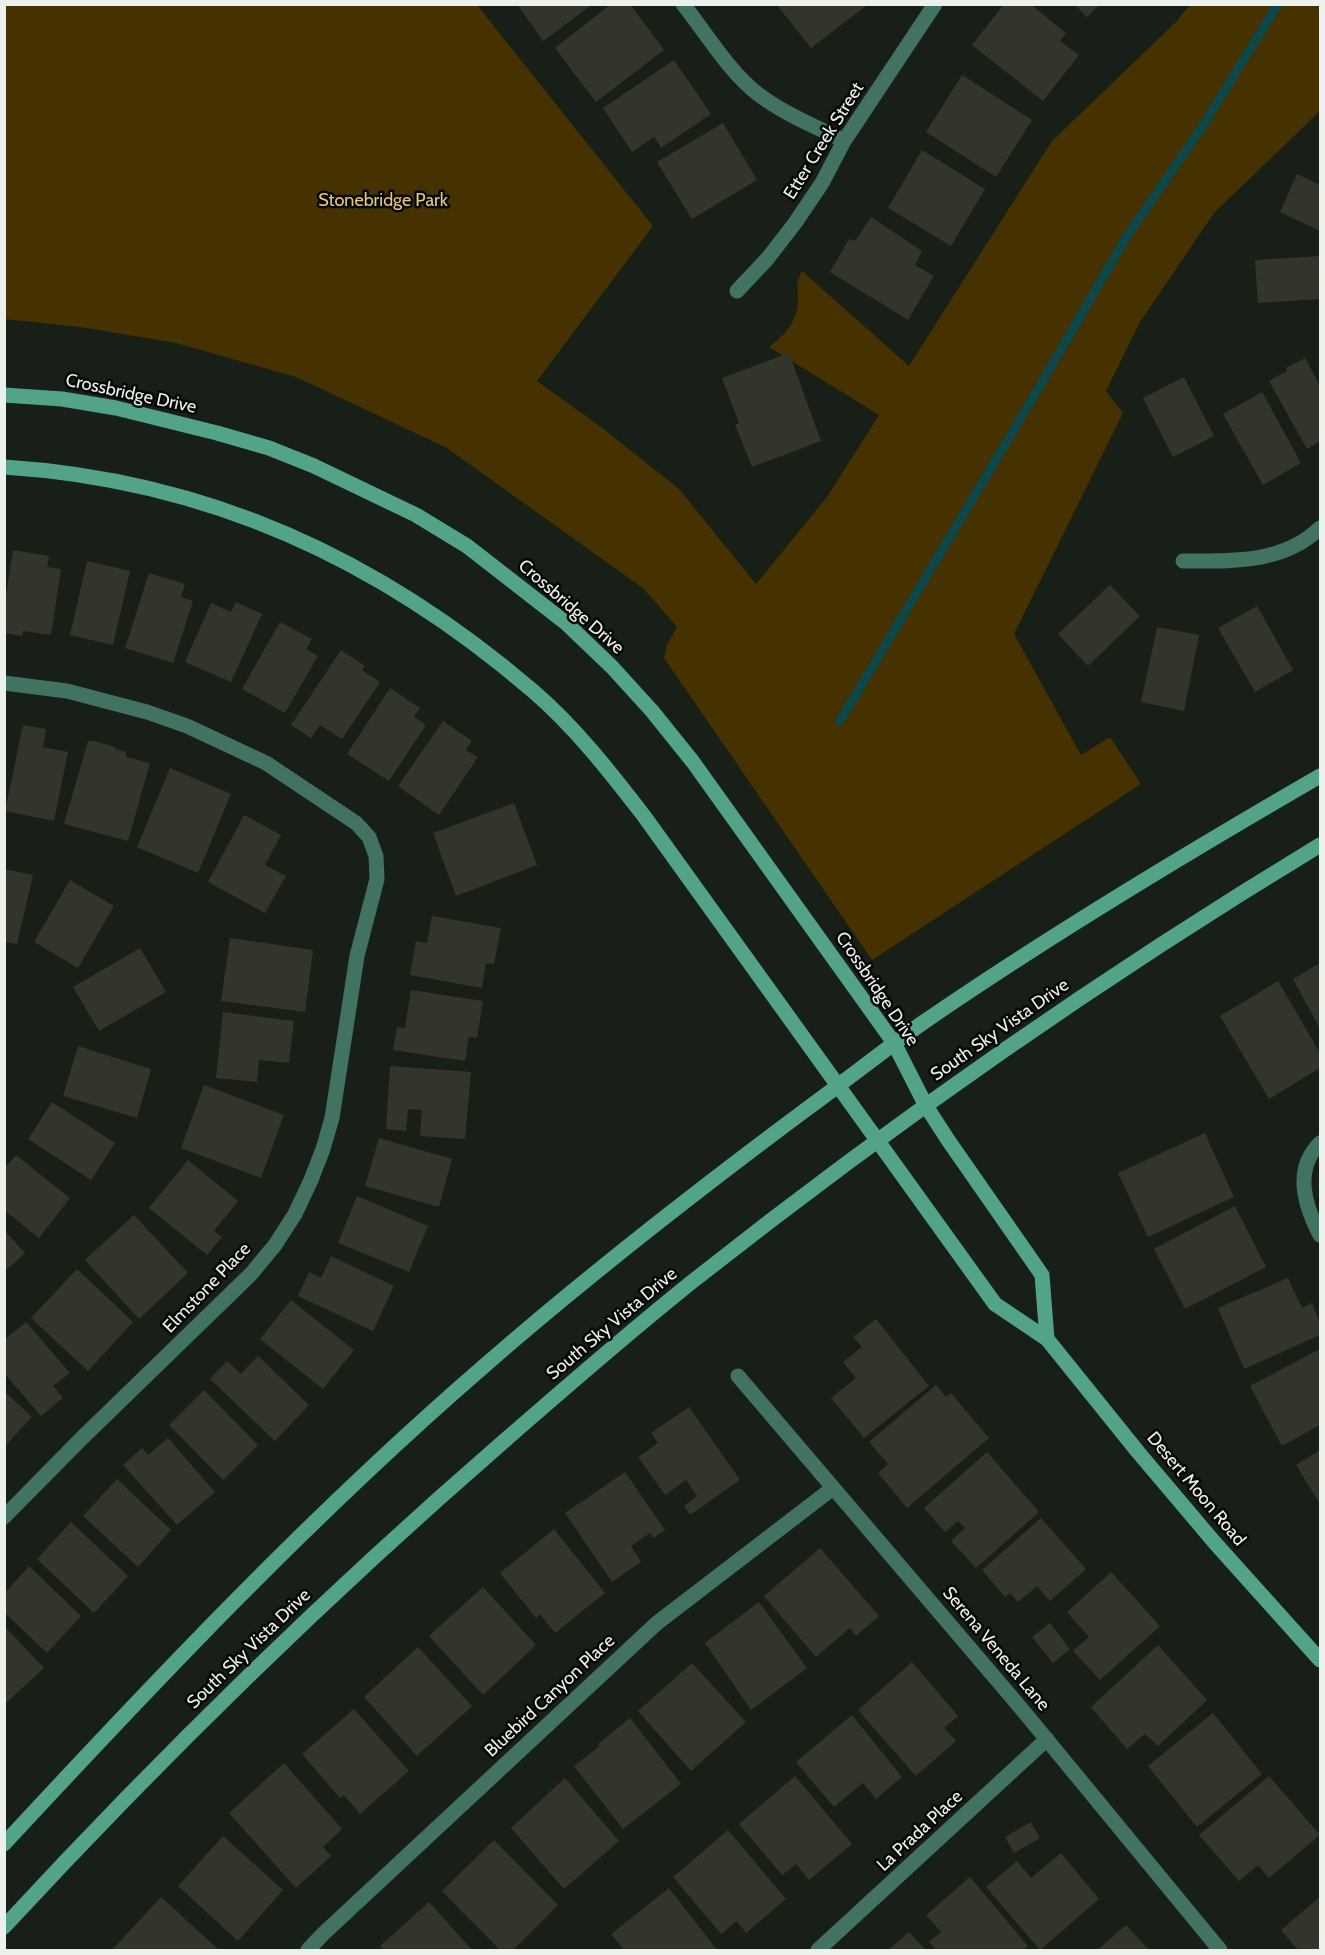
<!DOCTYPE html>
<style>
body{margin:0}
#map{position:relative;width:1325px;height:1955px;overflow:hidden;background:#181f17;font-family:Cabin,sans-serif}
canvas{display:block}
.frame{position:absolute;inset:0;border:6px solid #ecf1eb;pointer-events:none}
</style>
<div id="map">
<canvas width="1325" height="1955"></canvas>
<div class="frame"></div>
</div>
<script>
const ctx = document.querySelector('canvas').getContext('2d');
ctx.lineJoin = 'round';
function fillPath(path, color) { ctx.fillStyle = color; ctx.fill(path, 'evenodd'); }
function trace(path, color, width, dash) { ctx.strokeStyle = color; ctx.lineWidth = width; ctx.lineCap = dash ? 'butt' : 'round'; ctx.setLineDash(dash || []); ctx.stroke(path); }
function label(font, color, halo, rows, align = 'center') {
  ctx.font = font + ' Cabin,sans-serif'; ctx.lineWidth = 5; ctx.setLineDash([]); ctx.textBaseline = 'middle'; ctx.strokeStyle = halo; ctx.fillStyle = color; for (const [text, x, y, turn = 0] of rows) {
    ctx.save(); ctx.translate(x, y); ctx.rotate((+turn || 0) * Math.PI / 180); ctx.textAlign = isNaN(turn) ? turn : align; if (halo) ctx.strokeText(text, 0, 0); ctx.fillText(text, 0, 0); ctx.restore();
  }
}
const green = new Path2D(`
 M 5,5 L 477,5 L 653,226 L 537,381 L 601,427 L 679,489 L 756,584 L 827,497 L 879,415 L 769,347 C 786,335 798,320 798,299 C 798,283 795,286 802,271 L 909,366 L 1052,141 L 1176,22 L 1190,5 L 1320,5 L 1320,111 L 1214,213 L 1140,322 L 1106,391 L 1123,413 L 1014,634 L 1081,755 L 1110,737 L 1141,784 L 872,960 L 664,658 L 667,645 L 677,627 L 644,589 L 447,448 L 296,377 L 176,343 L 80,327 L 5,319 Z`);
const stream = new Path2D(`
 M 840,721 L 1031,401 L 1127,236 L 1202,127 L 1278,4`);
const building = new Path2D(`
 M 517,4 L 593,4 L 543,41 Z
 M 611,4 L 630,4 L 664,50 L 596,102 L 555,48 Z
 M 1004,4 L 1030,4 L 1066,33 L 1060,41 L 1079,55 L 1043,101 L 972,45 Z
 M 1074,4 L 1100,4 L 1087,17 Z
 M 777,5 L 867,5 L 811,48 Z
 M 674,60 L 711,114 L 661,148 L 654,137 L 632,152 L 603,108 Z
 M 962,75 L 1032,120 L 996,177 L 926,132 Z
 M 723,123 L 757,180 L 692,219 L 657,162 Z
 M 922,150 L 985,189 L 951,246 L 888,208 Z
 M 1297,174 L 1320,185 L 1320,231 L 1280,212 Z
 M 871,217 L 922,251 L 915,265 L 934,276 L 908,320 L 830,272 L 849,239 L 855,241 Z
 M 1320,256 L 1320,299 L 1258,303 L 1255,260 Z
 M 789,353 L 821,441 L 752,467 L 735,425 L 739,423 L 722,378 Z
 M 1305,358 L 1320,386 L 1320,441 L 1307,449 L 1269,381 L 1287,371 L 1286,368 Z
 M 1184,377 L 1214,436 L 1173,457 L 1143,398 Z
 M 1262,392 L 1301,463 L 1263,485 L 1223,414 Z
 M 13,550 L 49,556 L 47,567 L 61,569 L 51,635 L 23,631 L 22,636 L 4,633 L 4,608 Z
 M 87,561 L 130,571 L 113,645 L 70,635 Z
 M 149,573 L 185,584 L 181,597 L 193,601 L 173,663 L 125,648 Z
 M 1110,585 L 1140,616 L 1088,666 L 1058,634 Z
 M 236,602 L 262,614 L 231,682 L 185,662 L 211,603 L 231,612 Z
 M 1257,606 L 1293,670 L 1255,692 L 1218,628 Z
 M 280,622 L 312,639 L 306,649 L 318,656 L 285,713 L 242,689 Z
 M 1157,627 L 1199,635 L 1184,711 L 1141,702 Z
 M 341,650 L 365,666 L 362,670 L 380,682 L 342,739 L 320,725 L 311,738 L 291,725 Z
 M 390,688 L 420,708 L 414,717 L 426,725 L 389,781 L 347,754 Z
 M 443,721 L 472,741 L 466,750 L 478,757 L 439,815 L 398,786 Z
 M 23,725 L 46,729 L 43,747 L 68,752 L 54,821 L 5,811 Z
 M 88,741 L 94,741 L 115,747 L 116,749 L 126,752 L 126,757 L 150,763 L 128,841 L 64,824 Z
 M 170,768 L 231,794 L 198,873 L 137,847 Z
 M 514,803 L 537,865 L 456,896 L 433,833 Z
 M 244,815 L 281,835 L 265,865 L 286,876 L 265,913 L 208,882 Z
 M 4,869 L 33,875 L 17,944 L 4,942 Z
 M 70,880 L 114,906 L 78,968 L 34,942 Z
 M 432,916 L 501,928 L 494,964 L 486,963 L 482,988 L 410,975 L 416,941 L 427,943 Z
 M 230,938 L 313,950 L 305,1012 L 221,1001 Z
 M 140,948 L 166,992 L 99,1031 L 73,987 Z
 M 1320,963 L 1320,1029 L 1293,979 Z
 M 1278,981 L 1320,1053 L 1320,1068 L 1269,1099 L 1220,1016 Z
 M 411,990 L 483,1001 L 477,1038 L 469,1037 L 465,1061 L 393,1050 L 397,1027 L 405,1028 Z
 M 223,1012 L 294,1021 L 289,1063 L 259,1060 L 257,1082 L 216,1078 Z
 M 78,1046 L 151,1069 L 137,1118 L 63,1096 Z
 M 390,1066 L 471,1072 L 465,1139 L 420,1136 L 422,1110 L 408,1109 L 406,1131 L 386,1129 Z
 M 204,1085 L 284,1115 L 261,1178 L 181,1148 Z
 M 52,1102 L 115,1143 L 91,1180 L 28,1139 Z
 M 1205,1133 L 1234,1197 L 1148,1237 L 1118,1173 Z
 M 379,1138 L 452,1159 L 439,1207 L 365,1186 Z
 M 16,1155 L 70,1198 L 39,1238 L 4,1210 L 4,1169 Z
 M 188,1160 L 238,1201 L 214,1231 L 222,1237 L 207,1255 L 149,1208 Z
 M 357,1196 L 428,1226 L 409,1272 L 338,1243 Z
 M 1235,1206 L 1266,1267 L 1185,1309 L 1154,1249 Z
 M 134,1215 L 188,1273 L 139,1319 L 85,1260 Z
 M 4,1230 L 25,1253 L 4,1272 Z
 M 331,1256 L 394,1286 L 373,1331 L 298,1296 L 309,1272 L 321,1278 Z
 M 77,1269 L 133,1322 L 88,1371 L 31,1318 Z
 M 1288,1278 L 1302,1308 L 1312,1303 L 1320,1323 L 1320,1335 L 1244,1369 L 1218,1308 Z
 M 291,1300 L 354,1350 L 323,1389 L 260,1339 Z
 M 876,1319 L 929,1386 L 864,1438 L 831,1398 L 856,1378 L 843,1362 L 862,1347 L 853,1337 Z
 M 26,1322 L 70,1373 L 53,1386 L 63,1398 L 41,1416 L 4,1373 L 4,1340 Z
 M 1320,1349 L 1320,1425 L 1282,1446 L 1250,1386 Z
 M 258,1356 L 309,1405 L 275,1441 L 210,1379 L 227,1361 L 241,1374 Z
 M 936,1385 L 946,1397 L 951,1393 L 989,1438 L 907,1508 L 878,1473 L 888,1464 L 869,1442 Z
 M 204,1390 L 258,1445 L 223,1480 L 169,1425 Z
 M 4,1391 L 32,1417 L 4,1447 Z
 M 689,1407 L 740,1480 L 690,1515 L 684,1506 L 697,1496 L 686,1480 L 665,1495 L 638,1457 L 658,1443 L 651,1433 Z
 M 168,1438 L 215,1492 L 177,1525 L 123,1465 L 142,1448 L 148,1455 Z
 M 1320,1450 L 1320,1504 L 1296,1465 Z
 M 987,1452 L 1039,1512 L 976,1568 L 951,1541 L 965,1528 L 958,1521 L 945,1532 L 924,1508 Z
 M 625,1472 L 665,1530 L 653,1538 L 650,1533 L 631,1546 L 641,1562 L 612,1582 L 565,1513 Z
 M 117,1479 L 171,1530 L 138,1567 L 83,1516 Z
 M 1041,1518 L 1086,1569 L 1050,1601 L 1037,1586 L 1018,1602 L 1010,1593 L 1005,1597 L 982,1570 Z
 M 71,1522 L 128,1576 L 94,1613 L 37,1559 Z
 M 554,1529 L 605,1593 L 555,1633 L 540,1614 L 536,1618 L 500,1573 Z
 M 820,1548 L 879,1616 L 856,1636 L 850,1628 L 816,1657 L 764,1596 Z
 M 29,1566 L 81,1616 L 47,1653 L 5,1613 L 5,1593 Z
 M 1111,1572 L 1160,1626 L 1100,1680 L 1073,1651 L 1089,1637 L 1067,1612 Z
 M 483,1587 L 536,1645 L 483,1695 L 429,1636 Z
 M 759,1602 L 807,1668 L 751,1710 L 705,1643 Z
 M 1050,1623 L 1070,1649 L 1053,1663 L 1032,1637 Z
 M 4,1626 L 44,1668 L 6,1703 L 4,1701 Z
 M 1158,1645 L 1207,1700 L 1158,1746 L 1145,1734 L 1127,1749 L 1091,1707 Z
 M 418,1647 L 472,1706 L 417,1756 L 364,1697 Z
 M 912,1662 L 958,1716 L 944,1728 L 956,1741 L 916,1776 L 858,1710 Z
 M 692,1663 L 746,1722 L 691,1771 L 638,1711 Z
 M 354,1709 L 409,1771 L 360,1814 L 344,1795 L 340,1798 L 302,1754 Z
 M 1213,1713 L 1262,1774 L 1197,1827 L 1148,1766 Z
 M 852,1715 L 902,1777 L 876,1799 L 863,1783 L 834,1807 L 796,1762 Z
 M 630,1718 L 681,1784 L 623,1829 L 574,1766 L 600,1746 L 598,1744 Z
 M 284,1763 L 342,1829 L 323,1847 L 331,1856 L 296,1888 L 229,1813 Z
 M 795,1776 L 852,1844 L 809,1880 L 796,1864 L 782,1875 L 739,1824 Z
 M 1269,1776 L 1320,1835 L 1269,1878 L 1258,1865 L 1239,1881 L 1199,1835 Z
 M 565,1778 L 619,1841 L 564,1889 L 511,1828 Z
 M 1031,1822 L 1040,1838 L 1014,1853 L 1005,1837 Z
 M 728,1830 L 786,1899 L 746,1933 L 737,1921 L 721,1934 L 673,1877 Z
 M 223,1836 L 283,1890 L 238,1941 L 178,1886 Z
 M 494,1840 L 558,1905 L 513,1950 L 500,1950 L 442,1891 Z
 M 1061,1853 L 1099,1899 L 1040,1950 L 986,1887 L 1017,1861 L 1031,1878 Z
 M 970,1877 L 1028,1946 L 1023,1950 L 936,1950 L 929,1942 L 941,1932 L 926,1915 Z
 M 669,1888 L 717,1950 L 624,1950 L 611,1934 Z
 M 161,1897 L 219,1950 L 112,1950 Z
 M 1320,1897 L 1320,1950 L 1298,1950 L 1281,1930 Z
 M 429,1902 L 472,1950 L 384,1950 L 380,1946 Z
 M 1126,1925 L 1149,1950 L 1097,1950 Z
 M 909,1932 L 926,1950 L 888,1950 Z`);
const street = new Path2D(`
 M 683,4 C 706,33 729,72 758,94 C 784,114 815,126 844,141
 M 737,291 L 768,258 L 795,223 L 822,183 L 844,141 L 935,4
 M 1183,561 C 1231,561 1283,564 1320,528
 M 4,683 L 67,691 L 147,712 L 187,726 L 266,763 L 356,823 L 369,837 L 376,856 L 377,879 L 357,956 L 332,1118 L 323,1149 L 311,1180 L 295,1214 L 275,1245 L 251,1274 L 82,1438 L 4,1517
 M 1320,1143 C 1293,1170 1305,1206 1320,1235
 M 738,1376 L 1020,1707 L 1220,1950
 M 308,1950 L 323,1934 L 657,1623 L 833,1488
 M 818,1950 L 1047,1739`);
const secondary = new Path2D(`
 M 4,395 L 62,399 L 116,408 L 217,433 L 269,448 L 314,466 L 416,515 L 467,546 L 566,623 L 612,667 L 652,711 L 693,762 L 894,1043 L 926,1106 L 948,1140 L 1042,1275 L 1047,1339
 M 4,467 C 208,480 379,559 533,691 C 575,727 610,772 644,816 L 995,1304 L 1047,1339 L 1138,1452 L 1215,1543 L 1320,1660
 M 4,1844 C 157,1679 313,1514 483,1367 C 586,1277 694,1193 804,1111 C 843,1083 881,1052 921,1024 C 1050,935 1185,854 1320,776
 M 4,1927 C 162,1756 328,1594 503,1442 C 566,1387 628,1333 693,1281 C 893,1123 1102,977 1320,845`);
const streetNames = [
 ["Etter Creek Street",824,141,-58],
 ["Crossbridge Drive",131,394,12],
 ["Crossbridge Drive",571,607,41],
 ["Crossbridge Drive",877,989,56],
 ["South Sky Vista Drive",1000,1030,-35],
 ["Elmstone Place",207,1288,-46],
 ["South Sky Vista Drive",612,1324,-40],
 ["Desert Moon Road",1196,1489,50],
 ["South Sky Vista Drive",249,1649,-44],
 ["Serena Veneda Lane",996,1649,50],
 ["Bluebird Canyon Place",550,1696,-43],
 ["La Prada Place",920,1831,-43]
];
const parkNames = [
 ["Stonebridge Park",383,201]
];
fillPath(green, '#453200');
trace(stream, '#0d4749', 9);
fillPath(building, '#34352a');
trace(street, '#427262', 15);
trace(secondary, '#53a389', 15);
label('18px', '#ecf1eb', '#060805', streetNames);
label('18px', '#e8c77d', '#060805', parkNames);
</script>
